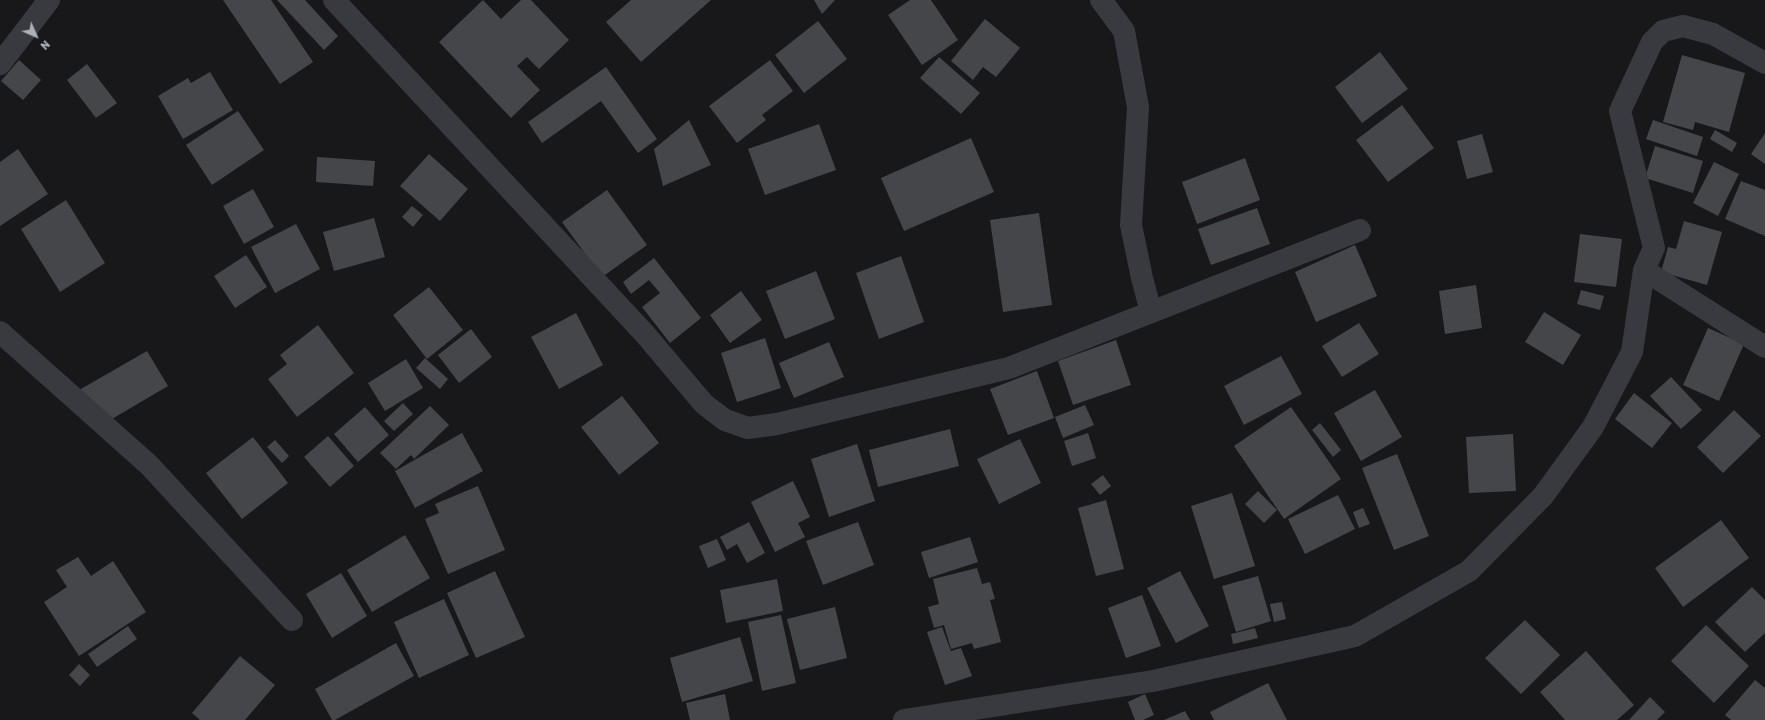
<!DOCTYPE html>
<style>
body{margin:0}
#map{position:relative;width:1765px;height:720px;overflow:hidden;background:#18181a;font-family:Rubik,sans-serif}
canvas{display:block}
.north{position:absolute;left:16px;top:16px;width:40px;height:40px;-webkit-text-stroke:3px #131315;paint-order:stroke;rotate:135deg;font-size:11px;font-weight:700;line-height:16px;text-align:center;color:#abb0b9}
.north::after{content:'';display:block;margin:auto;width:14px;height:18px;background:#abb0b9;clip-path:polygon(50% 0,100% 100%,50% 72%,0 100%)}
</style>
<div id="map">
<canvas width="1765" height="720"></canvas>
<div class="north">N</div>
</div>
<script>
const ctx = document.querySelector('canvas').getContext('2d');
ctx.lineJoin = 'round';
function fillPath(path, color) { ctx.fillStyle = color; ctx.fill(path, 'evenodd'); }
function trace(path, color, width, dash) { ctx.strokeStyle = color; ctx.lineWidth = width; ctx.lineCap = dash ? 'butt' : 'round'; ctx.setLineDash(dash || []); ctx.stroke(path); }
const building = new Path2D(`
 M 223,0 L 271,0 L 313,62 L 280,84 Z
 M 277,0 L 305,0 L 338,36 L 324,50 Z
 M 483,0 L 501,19 L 521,0 L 531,0 L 569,40 L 539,69 L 527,57 L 517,66 L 540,90 L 511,118 L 439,42 Z
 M 631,0 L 711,0 L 641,62 L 606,22 Z
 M 814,0 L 835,0 L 822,14 Z
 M 910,0 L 931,0 L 958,40 L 922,65 L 888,15 Z
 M 985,19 L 1020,48 L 996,77 L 983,67 L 973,80 L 951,61 Z
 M 818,21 L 847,59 L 804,93 L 775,55 Z
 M 1380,52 L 1408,89 L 1362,123 L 1335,87 Z
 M 1682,55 L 1745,73 L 1729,132 L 1695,122 L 1693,130 L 1663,122 Z
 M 939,57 L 980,93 L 961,114 L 920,78 Z
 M 19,60 L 41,80 L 23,100 L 1,81 Z
 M 770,60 L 793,91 L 762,115 L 766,120 L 737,143 L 709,106 Z
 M 87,64 L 117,103 L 96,118 L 67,80 Z
 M 606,67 L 657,139 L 638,153 L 601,101 L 542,143 L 528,122 Z
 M 210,72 L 233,110 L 183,139 L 158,96 L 188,78 L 191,83 Z
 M 1402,105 L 1434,148 L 1388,182 L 1356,140 Z
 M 238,111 L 264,150 L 212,185 L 186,145 Z
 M 689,120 L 711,165 L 663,186 L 654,149 Z
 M 1653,120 L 1703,137 L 1697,156 L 1646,139 Z
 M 819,124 L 836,170 L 765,195 L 748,149 Z
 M 1715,130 L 1737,143 L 1732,152 L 1710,139 Z
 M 1765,133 L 1765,164 L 1751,154 Z
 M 1482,134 L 1493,172 L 1467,179 L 1457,141 Z
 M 971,138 L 994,192 L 904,231 L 881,178 Z
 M 1655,146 L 1703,161 L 1693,193 L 1645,178 Z
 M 18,149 L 48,194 L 0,226 L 0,162 Z
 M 429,154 L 468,189 L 440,221 L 400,186 Z
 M 317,157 L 375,161 L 373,186 L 316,182 Z
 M 1245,158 L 1260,200 L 1197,224 L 1182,182 Z
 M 1714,162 L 1739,174 L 1718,216 L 1693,203 Z
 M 1741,181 L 1765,190 L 1765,236 L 1725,219 Z
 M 253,189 L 274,227 L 244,244 L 223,206 Z
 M 607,190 L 647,245 L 602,277 L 562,222 Z
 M 66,200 L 105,263 L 60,292 L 21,229 Z
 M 412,206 L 423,215 L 413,227 L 402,217 Z
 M 1257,208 L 1270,244 L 1211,265 L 1198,229 Z
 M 1039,213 L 1052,305 L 1003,312 L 990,220 Z
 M 374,218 L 385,257 L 334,271 L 323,232 Z
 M 1684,221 L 1722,232 L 1707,285 L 1661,272 L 1668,247 L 1676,249 Z
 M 296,224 L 320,269 L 275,293 L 251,247 Z
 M 1580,234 L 1622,239 L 1616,287 L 1574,282 Z
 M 1355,245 L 1377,296 L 1316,322 L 1295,272 Z
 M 246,255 L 267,287 L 235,308 L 214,276 Z
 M 901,256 L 924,322 L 879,339 L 856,273 Z
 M 654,258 L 701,318 L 670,343 L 642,307 L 660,293 L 649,280 L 631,294 L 623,282 Z
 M 816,271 L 835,319 L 785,339 L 766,291 Z
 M 1476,285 L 1482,328 L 1445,334 L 1439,291 Z
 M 429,287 L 463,330 L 427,359 L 393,315 Z
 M 1581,290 L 1604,296 L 1600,310 L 1577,304 Z
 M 741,291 L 762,320 L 730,343 L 710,315 Z
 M 1544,312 L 1581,335 L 1563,365 L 1525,342 Z
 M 576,313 L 603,365 L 559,389 L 531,337 Z
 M 1359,323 L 1379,354 L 1342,377 L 1322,346 Z
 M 318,325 L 354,373 L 297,417 L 268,379 L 287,364 L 280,355 Z
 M 1708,328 L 1744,344 L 1719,401 L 1683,385 Z
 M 471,329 L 492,357 L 459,383 L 438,355 Z
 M 765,338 L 781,388 L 737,402 L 721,353 Z
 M 1116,340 L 1131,385 L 1073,405 L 1058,361 Z
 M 829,342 L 844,377 L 794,398 L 779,363 Z
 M 147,351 L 168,386 L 95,429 L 74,393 Z
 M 1281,356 L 1302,394 L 1244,425 L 1224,386 Z
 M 425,358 L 448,379 L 440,389 L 416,368 Z
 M 406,359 L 423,388 L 385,411 L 368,383 Z
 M 1037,371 L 1054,418 L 1008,435 L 990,389 Z
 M 1671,377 L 1702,410 L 1681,429 L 1650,396 Z
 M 1375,390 L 1402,437 L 1361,461 L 1334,413 Z
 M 1634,393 L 1672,423 L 1652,448 L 1615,419 Z
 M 622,396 L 659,443 L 619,475 L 581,427 Z
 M 403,403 L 413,414 L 394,431 L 384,421 Z
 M 1085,405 L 1094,425 L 1063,438 L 1055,417 Z
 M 430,406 L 449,425 L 414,459 L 411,455 L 396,469 L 380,453 Z
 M 365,407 L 389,435 L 358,462 L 334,434 Z
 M 1291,407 L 1341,479 L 1284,519 L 1234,446 Z
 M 1734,410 L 1761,436 L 1723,473 L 1697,447 Z
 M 1320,423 L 1341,450 L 1333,457 L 1312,430 Z
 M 950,429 L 959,466 L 878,487 L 869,450 Z
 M 462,433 L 483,471 L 415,508 L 395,471 Z
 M 1088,433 L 1096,458 L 1072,466 L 1064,441 Z
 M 1513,434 L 1516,491 L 1469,493 L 1466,437 Z
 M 328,436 L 354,466 L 330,487 L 304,457 Z
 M 253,437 L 288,483 L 242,519 L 206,473 Z
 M 1020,439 L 1041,483 L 999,504 L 977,459 Z
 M 275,440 L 289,456 L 282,463 L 267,447 Z
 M 857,444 L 875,501 L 829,517 L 811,459 Z
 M 1397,454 L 1429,536 L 1394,550 L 1362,468 Z
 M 1103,475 L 1111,486 L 1100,495 L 1091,484 Z
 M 793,481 L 810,517 L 798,523 L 805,537 L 775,552 L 751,502 Z
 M 478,486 L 505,550 L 448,574 L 425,519 L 439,513 L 435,504 Z
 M 1258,491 L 1277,510 L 1264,523 L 1245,504 Z
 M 1232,493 L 1255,566 L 1214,579 L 1191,506 Z
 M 1338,495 L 1355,529 L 1305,554 L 1288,519 Z
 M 1106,500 L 1124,569 L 1096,576 L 1078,508 Z
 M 1363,508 L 1370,524 L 1359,528 L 1353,512 Z
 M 1721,520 L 1749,558 L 1683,607 L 1655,568 Z
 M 749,522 L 765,553 L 747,563 L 737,544 L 727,550 L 720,537 Z
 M 858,522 L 874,565 L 823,585 L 806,541 Z
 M 405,535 L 430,578 L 372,612 L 347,570 Z
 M 970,537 L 978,562 L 929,578 L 921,552 Z
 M 717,539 L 726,560 L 708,568 L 699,546 Z
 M 78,557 L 91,576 L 113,561 L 146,612 L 79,656 L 44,602 L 67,587 L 56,570 Z
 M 977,568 L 982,584 L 990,582 L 995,599 L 990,600 L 1001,642 L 974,649 L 972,643 L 951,649 L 944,625 L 934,628 L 928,607 L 939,604 L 933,579 Z
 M 495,571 L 525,637 L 476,658 L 447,593 Z
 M 1180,571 L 1209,626 L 1176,643 L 1147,588 Z
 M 341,573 L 367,616 L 332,638 L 306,594 Z
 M 1258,576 L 1271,621 L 1236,632 L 1222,586 Z
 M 777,579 L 783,611 L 726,623 L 720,590 Z
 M 1752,587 L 1765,600 L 1765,633 L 1745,652 L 1715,622 Z
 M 1142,595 L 1161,646 L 1126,658 L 1108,608 Z
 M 444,599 L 469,655 L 419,678 L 394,622 Z
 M 1282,602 L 1286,619 L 1274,622 L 1270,604 Z
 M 835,607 L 847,658 L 800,670 L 787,619 Z
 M 781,615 L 796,683 L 762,691 L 748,622 Z
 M 1525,620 L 1560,655 L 1521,694 L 1485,658 Z
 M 1706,625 L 1749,666 L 1714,703 L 1671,661 Z
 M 128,626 L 137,639 L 97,667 L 88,654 Z
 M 942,627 L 951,651 L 961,648 L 972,676 L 945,685 L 927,632 Z
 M 1255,628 L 1258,638 L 1233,644 L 1231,634 Z
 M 740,637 L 753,681 L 682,702 L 670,658 Z
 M 396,643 L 414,676 L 335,720 L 332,720 L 315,689 Z
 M 1586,651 L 1634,705 L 1617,720 L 1565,720 L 1540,692 Z
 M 240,656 L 275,685 L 245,720 L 200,720 L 192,713 Z
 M 79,664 L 90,675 L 80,686 L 69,675 Z
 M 1755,680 L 1765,688 L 1765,720 L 1731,720 L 1725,715 Z
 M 1268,683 L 1287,720 L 1214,720 L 1210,712 Z
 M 725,694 L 730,720 L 690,720 L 686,703 Z
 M 1145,694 L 1154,715 L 1143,720 L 1135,720 L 1128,702 Z
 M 1650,697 L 1665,712 L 1657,720 L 1629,720 Z
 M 1185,711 L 1190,720 L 1164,720 Z`);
const minor = new Path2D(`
 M 334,0 L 644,333 L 704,404 L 725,420 L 748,428 L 777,424 L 1009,368 L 1360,230
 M 1101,0 L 1124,31 L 1138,107 L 1131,225 L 1142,278 L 1151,312
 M 0,64 L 49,0
 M 1644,270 L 1765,347
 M 0,332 L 149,465 L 292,620
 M 904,720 L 1153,681 L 1355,636 L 1469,571 L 1543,496 L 1593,427 L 1632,352 L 1644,270 L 1654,248 L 1620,111 L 1652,42 L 1663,31 L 1683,26 L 1713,34 L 1765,63`);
fillPath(building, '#45464a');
trace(minor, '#393a3f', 22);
</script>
